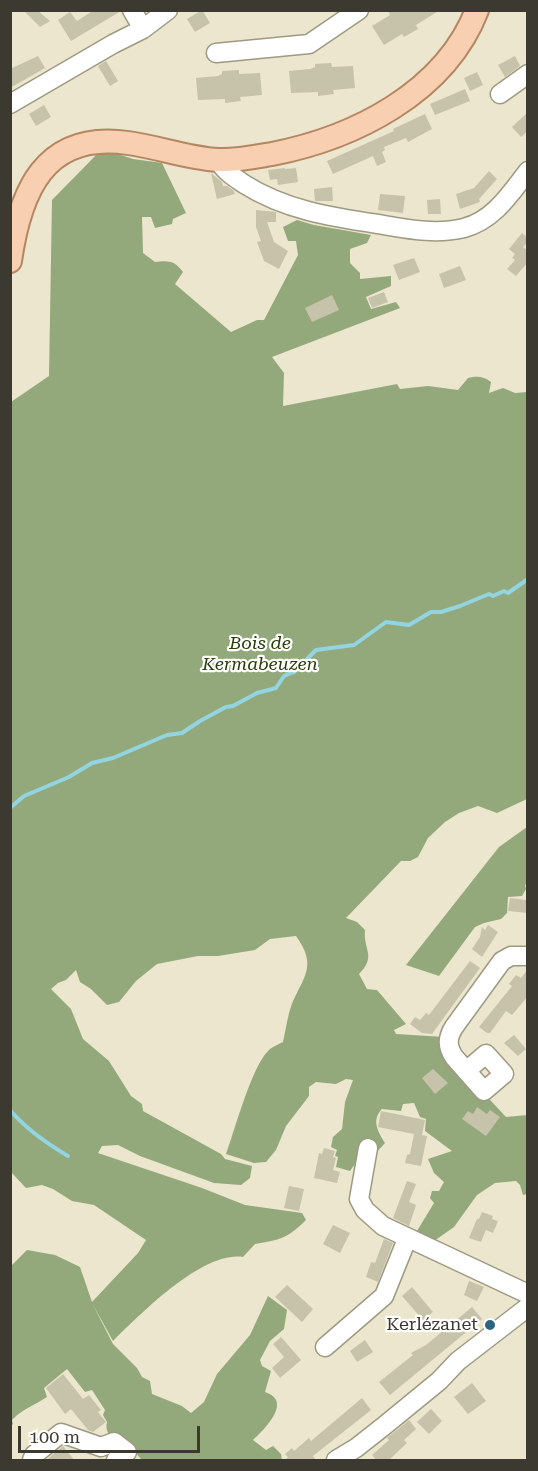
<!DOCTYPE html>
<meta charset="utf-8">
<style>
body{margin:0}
#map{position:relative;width:538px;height:1471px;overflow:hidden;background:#ebe6cd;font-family:"Roboto Serif",serif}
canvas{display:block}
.frame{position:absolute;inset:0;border:12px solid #3c3a30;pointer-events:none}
.scale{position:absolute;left:18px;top:1426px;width:182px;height:27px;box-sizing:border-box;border:3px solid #3c3a30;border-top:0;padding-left:8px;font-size:18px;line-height:21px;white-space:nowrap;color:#3c3a30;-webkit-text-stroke:4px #fff;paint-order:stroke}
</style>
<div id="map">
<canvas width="538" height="1471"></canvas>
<div class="frame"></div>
<div class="scale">100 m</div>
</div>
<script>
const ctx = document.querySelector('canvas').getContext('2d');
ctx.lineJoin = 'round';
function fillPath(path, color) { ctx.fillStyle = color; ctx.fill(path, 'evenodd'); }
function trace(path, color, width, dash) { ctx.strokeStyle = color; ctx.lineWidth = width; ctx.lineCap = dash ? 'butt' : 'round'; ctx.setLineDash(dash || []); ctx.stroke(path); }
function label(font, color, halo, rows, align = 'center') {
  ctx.font = font + ' "Roboto Serif",serif'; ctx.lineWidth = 4.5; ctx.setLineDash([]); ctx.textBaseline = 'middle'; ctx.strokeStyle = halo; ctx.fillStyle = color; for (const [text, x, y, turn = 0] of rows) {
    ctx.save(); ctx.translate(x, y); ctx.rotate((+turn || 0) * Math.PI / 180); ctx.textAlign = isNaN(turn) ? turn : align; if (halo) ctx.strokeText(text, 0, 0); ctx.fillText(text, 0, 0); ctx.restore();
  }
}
const forest = new Path2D(`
 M 102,149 L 133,159 L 162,163 L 186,213 L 173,219 L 172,224 L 155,228 L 151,217 L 142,217 L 143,253 L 155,262 C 169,260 175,261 183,272 L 175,284 L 231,332 L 257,320 L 264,320 L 298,255 L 296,241 L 288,241 L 283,227 L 297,220 L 314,225 L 371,235 L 367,243 L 350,249 L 350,263 L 360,273 L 360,279 L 391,276 L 391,286 L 366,297 L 371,309 L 396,302 L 400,308 L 272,357 L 284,373 L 283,406 L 397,384 L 400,389 L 428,386 L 458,390 L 468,378 C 477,376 483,376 491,382 L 489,393 L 503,388 L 515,393 L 527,392 L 527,799 L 497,813 L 478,806 L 459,813 L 445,822 L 428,838 L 418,857 L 410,861 L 401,861 L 346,918 L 357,922 L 365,930 C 363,950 377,956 359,974 L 367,989 L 377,990 L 406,1024 L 394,1030 L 396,1034 L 444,1037 L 467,1075 L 506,1117 L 527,1115 L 527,1194 L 523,1195 L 520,1185 L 516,1181 L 495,1183 L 477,1195 L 454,1227 L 434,1241 L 419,1237 L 417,1231 L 434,1203 L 430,1198 L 432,1191 L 439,1191 L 444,1182 L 434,1173 L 428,1159 L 452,1151 L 425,1131 L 426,1119 L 420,1117 L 414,1103 L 403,1104 L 401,1111 L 382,1109 C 371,1120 378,1132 385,1143 L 374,1155 L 357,1161 L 350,1171 L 336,1167 L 338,1157 L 335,1156 L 337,1150 L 331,1147 L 333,1137 L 342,1129 L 345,1102 L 353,1080 L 346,1079 L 336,1084 L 316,1082 L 309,1087 L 309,1096 L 286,1126 L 276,1150 L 266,1162 L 254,1163 L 226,1154 C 235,1130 252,1064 270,1049 C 274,1046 279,1044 283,1042 C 286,1029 288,1013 293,1001 C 306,974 316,964 296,936 L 270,939 L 255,950 L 218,956 L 198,956 L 157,964 L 136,981 L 119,1002 L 107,1005 L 91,989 L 80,982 L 76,970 L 66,980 L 58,983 L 51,989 L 71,1009 L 83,1039 L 109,1061 L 131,1096 L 142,1104 L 143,1111 L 221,1154 L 225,1159 L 252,1166 L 250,1178 L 241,1185 L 214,1183 L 140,1156 L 118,1145 L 102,1146 L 98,1153 L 202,1188 L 245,1205 L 302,1213 L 306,1220 C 288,1238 280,1240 255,1244 L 243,1257 C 202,1251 141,1314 113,1341 L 92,1303 L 113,1344 L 137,1368 L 142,1377 L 150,1381 L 152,1394 L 182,1406 L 191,1413 L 204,1402 L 217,1374 L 250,1335 L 268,1296 L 287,1310 L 284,1329 L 270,1341 L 260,1360 L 262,1366 L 271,1371 L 265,1392 C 293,1401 265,1429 253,1440 L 266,1450 L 273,1446 L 281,1454 L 282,1460 L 142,1460 C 139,1457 135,1452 132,1449 C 121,1442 103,1438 107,1422 L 103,1415 L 105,1410 L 92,1390 L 85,1392 L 67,1369 L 44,1388 L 47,1397 C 35,1405 22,1409 12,1420 L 13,1424 L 11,1426 L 11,1266 L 27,1250 L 55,1255 L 80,1267 L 92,1302 L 138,1253 L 146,1240 L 94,1205 L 72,1201 L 53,1189 L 42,1185 L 26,1188 L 10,1171 L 11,402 L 49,376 L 52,200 Z
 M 527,827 L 527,884 L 525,885 L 526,889 L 522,896 L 508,897 L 507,913 L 501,919 L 484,923 L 475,927 L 439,976 L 406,965 L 499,847 Z`);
const stream = new Path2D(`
 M 10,808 L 24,796 L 69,777 L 92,763 L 113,758 L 167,735 L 182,733 L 200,721 L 226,707 L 233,706 L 257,693 L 276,688 L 284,676 L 294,672 L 316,650 L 354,645 L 386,622 L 409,625 L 431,612 L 441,612 L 460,606 L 489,594 L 493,596 L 504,591 L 508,593 L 528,579
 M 10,1110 C 26,1129 46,1143 68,1156`);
const building = new Path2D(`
 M 23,10 L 37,10 L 50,21 L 40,27 Z
 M 94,10 L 121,11 L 71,41 L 58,20 L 70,12 L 77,21 Z
 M 202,10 L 210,23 L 195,32 L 187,19 Z
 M 388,10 L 440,10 L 416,25 L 418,29 L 404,37 L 402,34 L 384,45 L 372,26 L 390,15 Z
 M 38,56 L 45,68 L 10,88 L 10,69 Z
 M 515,56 L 520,66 L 505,77 L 498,65 Z
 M 106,61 L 118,81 L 110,86 L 98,66 Z
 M 331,63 L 332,67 L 353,66 L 355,88 L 333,90 L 334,94 L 318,96 L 318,92 L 291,93 L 289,71 L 310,69 L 315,67 L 315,64 Z
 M 239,70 L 239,74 L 260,73 L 262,95 L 240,97 L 241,101 L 225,103 L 225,99 L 198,100 L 196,78 L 218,76 L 222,74 L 222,71 Z
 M 477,72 L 483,85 L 470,91 L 464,78 Z
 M 465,89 L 470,101 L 435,115 L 430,104 Z
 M 44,105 L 51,117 L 36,126 L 29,114 Z
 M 528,112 L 528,131 L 521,137 L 512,127 Z
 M 425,114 L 432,129 L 408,142 L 406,138 L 384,147 L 385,150 L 382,152 L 386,162 L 377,166 L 373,156 L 333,174 L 327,161 L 394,131 L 393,129 Z
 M 285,168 L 285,169 L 296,168 L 298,182 L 278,185 L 277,179 L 270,180 L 268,170 Z
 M 489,171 L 497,179 L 479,199 L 480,202 L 460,209 L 456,194 L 474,188 Z
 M 211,173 L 222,182 L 223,186 L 227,186 L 234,191 L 235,194 L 217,199 Z
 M 332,187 L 333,201 L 315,201 L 314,189 Z
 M 380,194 L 405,196 L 403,213 L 378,210 Z
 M 440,199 L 441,214 L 428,214 L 427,200 Z
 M 256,210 L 276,212 L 276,222 L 267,222 L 274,242 L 288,251 L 279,269 L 264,261 L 257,242 L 261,241 L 256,227 Z
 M 522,233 L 528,238 L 528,242 L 523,247 L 528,251 L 528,262 L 516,276 L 507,269 L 515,260 L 512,258 L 515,254 L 509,249 Z
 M 414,258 L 420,272 L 399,280 L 393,265 Z
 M 460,266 L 466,280 L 444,288 L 439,274 Z
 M 384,292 L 388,302 L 372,308 L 368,298 Z
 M 332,295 L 339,310 L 312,322 L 305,308 Z
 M 510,898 L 526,900 L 528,913 L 508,911 Z
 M 488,925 L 498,932 L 482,957 L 472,949 L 480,937 L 482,927 L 485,930 Z
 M 470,961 L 480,968 L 432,1034 L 422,1033 L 410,1024 L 415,1017 L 420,1020 L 426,1013 L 429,1015 Z
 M 528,969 L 528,996 L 512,1015 L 506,1011 L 490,1033 L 487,1033 L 479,1027 L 512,986 L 509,984 L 516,975 L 521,978 Z
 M 514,1035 L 526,1049 L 518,1056 L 504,1043 Z
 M 433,1069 L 448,1083 L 435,1094 L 422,1078 Z
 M 477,1107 L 487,1114 L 490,1110 L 500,1117 L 486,1136 L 462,1119 L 468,1111 L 473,1114 Z
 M 381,1111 L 425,1120 L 422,1135 L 427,1136 L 421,1166 L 405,1163 L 407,1155 L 410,1154 L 414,1134 L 378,1127 Z
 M 324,1148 L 335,1151 L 333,1157 L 336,1158 L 333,1170 L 340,1172 L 337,1183 L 314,1178 L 319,1153 L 322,1154 Z
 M 407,1181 L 416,1184 L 409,1202 L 416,1205 L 409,1226 L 393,1218 Z
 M 289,1186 L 304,1189 L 299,1211 L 284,1208 Z
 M 482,1212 L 493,1216 L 492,1219 L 498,1221 L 493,1233 L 486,1230 L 481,1242 L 469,1238 L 477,1219 L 479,1219 Z
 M 333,1225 L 350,1233 L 340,1253 L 323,1244 Z
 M 384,1239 L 393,1243 L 378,1282 L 366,1277 L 371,1262 L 375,1263 Z
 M 469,1281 L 484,1287 L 477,1301 L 464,1295 Z
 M 287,1285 L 313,1309 L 302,1322 L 275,1297 Z
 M 412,1287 L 433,1312 L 423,1320 L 402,1296 Z
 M 472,1307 L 482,1319 L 390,1395 L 379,1382 L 413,1355 L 411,1353 L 426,1345 Z
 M 281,1337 L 301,1360 L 280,1378 L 272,1368 L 284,1357 L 273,1344 Z
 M 365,1340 L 373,1352 L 357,1362 L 350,1351 Z
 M 63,1374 L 83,1399 L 89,1395 L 101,1410 L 98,1412 L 106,1422 L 93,1432 L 88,1430 L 71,1409 L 65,1414 L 46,1388 Z
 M 472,1383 L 486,1401 L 468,1414 L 454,1397 Z
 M 362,1398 L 371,1410 L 313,1456 L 316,1461 L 284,1461 L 288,1457 L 285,1454 L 292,1448 L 294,1451 L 309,1438 L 311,1441 Z
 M 431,1409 L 442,1421 L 429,1434 L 417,1422 Z
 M 409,1420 L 416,1429 L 404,1440 L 407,1443 L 388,1461 L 377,1461 L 372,1455 L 389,1440 L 387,1438 Z
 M 63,1446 L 75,1461 L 45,1461 Z`);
const minor = new Path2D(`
 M 132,10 L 143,29
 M 216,53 L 309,44 L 359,10
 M 500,94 L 528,74
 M 10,104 L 113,44 L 143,29 L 168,10
 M 218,160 C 224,171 234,177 244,184 C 285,210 331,217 378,224 C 408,229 435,235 464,228 C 494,220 510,194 528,171
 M 466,1071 L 486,1054 L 504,1074 L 484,1091 L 454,1057 C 447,1046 447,1038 454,1027 L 502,961 L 511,956 L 528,956
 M 368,1148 L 359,1199 L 365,1210 L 383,1226 L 528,1294
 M 325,1347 L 384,1296 L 407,1239
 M 32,1460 L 34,1455 L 61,1433 L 101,1447 L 114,1442 L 127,1452 L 116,1460
 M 336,1460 L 356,1448 L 384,1426 L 439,1381 L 458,1361 L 528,1307`);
const major = new Path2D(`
 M 10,261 C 20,192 44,131 128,143 C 158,147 187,158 218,160 C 235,161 254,157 272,154 C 354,138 445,93 477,10`);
const markers = [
 [490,1325,6,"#2d647f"]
];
const parkNames = [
 ["Bois de",260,644],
 ["Kermabeuzen",260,665]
];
const poiNames = [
 ["Kerlézanet",478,1325]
];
fillPath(forest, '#93a97c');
trace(stream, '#92d4df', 4);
fillPath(building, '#c7c2aa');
trace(minor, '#9e9a82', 21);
trace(major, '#b48662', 26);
trace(minor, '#fff', 18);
trace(major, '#f9cfb1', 22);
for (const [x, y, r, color] of markers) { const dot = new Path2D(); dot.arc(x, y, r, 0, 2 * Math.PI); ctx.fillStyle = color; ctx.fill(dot); trace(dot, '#fff', 2); }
label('italic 18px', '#283d09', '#fff', parkNames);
label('18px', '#3c3a30', '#fff', poiNames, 'right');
</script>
